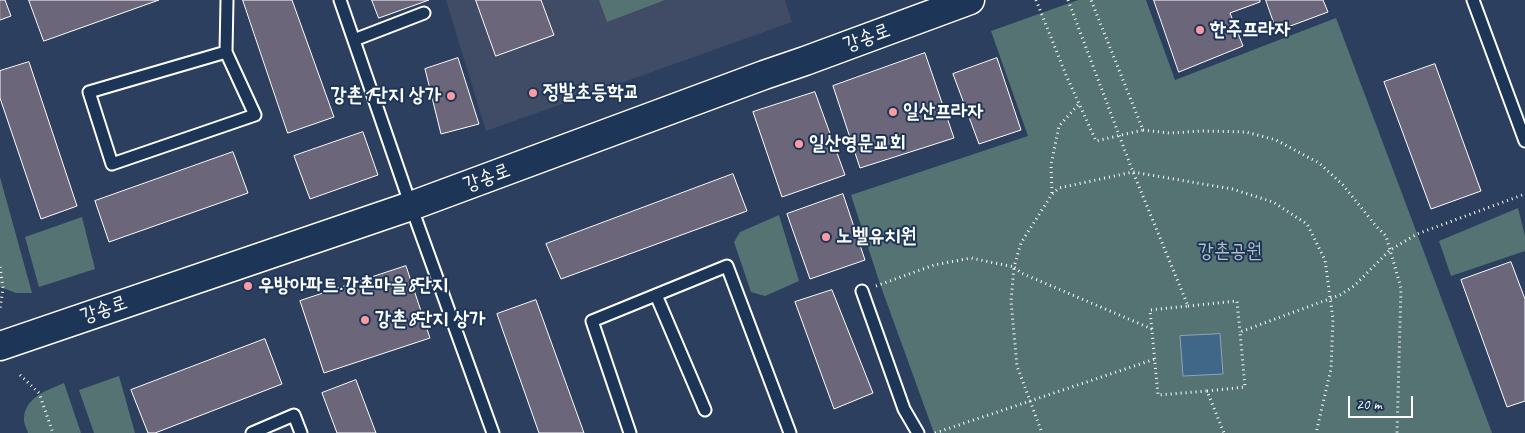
<!DOCTYPE html>
<meta charset="utf-8">
<style>
body{margin:0}
#map{position:relative;width:1525px;height:433px;overflow:hidden;background:#2d3f5e;font-family:Caveat,sans-serif}
canvas{display:block}
.scale{position:absolute;left:1348px;top:396px;width:65px;height:22px;box-sizing:border-box;border:2px solid #fff;border-top:0;padding-left:6px;font-size:15px;line-height:18px;white-space:nowrap;color:#fff;-webkit-text-stroke:4px #1d3557;paint-order:stroke}
</style>
<div id="map">
<canvas width="1525" height="433"></canvas>
<div class="scale">20 m</div>
</div>
<script>
const ctx = document.querySelector('canvas').getContext('2d');
ctx.lineJoin = 'round';
function fillPath(path, color) { ctx.fillStyle = color; ctx.fill(path, 'evenodd'); }
function trace(path, color, width, dash) { ctx.strokeStyle = color; ctx.lineWidth = width; ctx.lineCap = dash ? 'butt' : 'round'; ctx.setLineDash(dash || []); ctx.stroke(path); }
function label(font, color, halo, rows, align = 'center') {
  ctx.font = font + ' Caveat,"Poor Story",sans-serif'; ctx.lineWidth = 4; ctx.setLineDash([]); ctx.textBaseline = 'middle'; ctx.strokeStyle = halo; ctx.fillStyle = color; for (const [text, x, y, turn = 0] of rows) {
    ctx.save(); ctx.translate(x, y); ctx.rotate((+turn || 0) * Math.PI / 180); ctx.textAlign = isNaN(turn) ? turn : align; if (halo) ctx.strokeText(text, 0, 0); ctx.fillText(text, 0, 0); ctx.restore();
  }
}
const built = new Path2D(`
 M 446,0 L 785,0 L 792,22 L 486,131 Z`);
const green = new Path2D(`
 M 599,0 L 665,0 L 607,22 Z
 M 1078,0 L 1146,0 L 1175,80 L 1336,18 L 1492,433 L 934,433 L 880,284 L 851,195 L 1028,136 L 991,31 Z
 M 0,177 L 32,293 L 16,293 L 0,287 Z
 M 1518,208 L 1525,236 L 1525,251 L 1451,276 L 1439,241 Z
 M 779,215 L 799,281 L 765,296 L 751,292 L 734,242 L 740,232 Z
 M 82,217 L 95,269 L 39,287 L 25,237 Z
 M 119,376 L 135,433 L 94,433 L 79,390 Z
 M 64,383 L 81,433 L 28,433 C 27,429 23,422 24,418 C 25,397 48,390 64,383 Z`);
const water = new Path2D(`
 M 1220,334 L 1223,374 L 1183,376 L 1180,336 Z`);
const building = new Path2D(`
 M 0,0 L 5,0 L 11,16 L 0,20 Z
 M 29,0 L 159,0 L 44,41 Z
 M 243,0 L 292,0 L 334,117 L 288,133 Z
 M 372,0 L 429,0 L 379,18 Z
 M 476,0 L 541,0 L 554,35 L 496,56 Z
 M 1154,0 L 1260,0 L 1260,2 L 1230,13 L 1243,46 L 1179,72 Z
 M 1266,0 L 1323,0 L 1328,12 L 1277,31 Z
 M 925,53 L 954,138 L 860,168 L 833,86 Z
 M 458,58 L 479,124 L 441,134 L 425,69 Z
 M 997,58 L 1021,130 L 979,144 L 953,74 Z
 M 29,62 L 77,206 L 41,219 L 0,98 L 0,71 Z
 M 1435,64 L 1481,191 L 1431,209 L 1384,82 Z
 M 815,92 L 845,175 L 782,197 L 753,112 Z
 M 363,132 L 378,175 L 310,199 L 294,156 Z
 M 233,152 L 248,193 L 109,242 L 95,201 Z
 M 733,174 L 747,211 L 561,279 L 546,244 Z
 M 843,194 L 865,260 L 810,279 L 787,214 Z
 M 1511,262 L 1525,299 L 1525,401 L 1507,407 L 1461,280 Z
 M 406,266 L 430,338 L 324,373 L 300,301 Z
 M 832,290 L 873,393 L 834,409 L 795,302 Z
 M 536,300 L 584,433 L 539,433 L 497,314 Z
 M 265,339 L 282,384 L 155,433 L 148,433 L 131,390 Z
 M 356,380 L 376,433 L 337,433 L 322,393 Z`);
const path = new Path2D(`
 M 1036,0 L 1066,75 L 1096,141 L 1143,130 L 1091,0
 M 1068,0 L 1133,172 L 1188,306 L 1150,310 L 1158,395 L 1207,391 L 1224,433
 M 1143,130 L 1169,133 L 1203,131 L 1246,132 L 1276,140 L 1319,163 L 1343,185 L 1376,226 L 1386,236 L 1401,288 L 1397,433
 M 1052,193 L 1051,165 L 1059,126 L 1078,105
 M 0,267 L 3,288 L 0,309
 M 876,286 L 934,265 L 971,258 L 1014,267 L 1011,301 L 1017,366 L 1042,433
 M 1188,306 L 1237,301 L 1240,332
 M 1152,329 L 1021,273 L 1014,267 L 1021,243 L 1052,194 L 1059,188 L 1133,172 L 1232,189 L 1273,202 L 1307,224 L 1325,260 L 1333,319 L 1331,369 L 1316,433
 M 20,375 L 39,393 L 53,433
 M 1207,391 L 1245,387 L 1240,332 L 1340,295 L 1354,286 L 1390,250 L 1417,234 L 1525,194
 M 935,433 L 1155,359`);
const lane = new Path2D(`
 M 340,0 L 411,206 L 493,433
 M 1473,0 L 1525,141
 M 354,40 L 424,13
 M 226,52 L 89,92 L 112,164 L 255,115 L 226,52 L 227,0
 M 862,291 L 904,409 L 918,433
 M 656,295 L 705,410
 M 252,433 L 294,415 L 301,433
 M 630,433 L 592,321 L 727,266 L 790,433`);
const secondary = new Path2D(`
 M 0,346 L 411,206 L 764,75 L 805,61 L 970,0`);
const markers = [
 [1200,30,5,"#ff9aa2"],
 [533,93,5,"#ff9aa2"],
 [451,96,5,"#ff9aa2"],
 [893,112,5,"#ff9aa2"],
 [799,144,5,"#ff9aa2"],
 [826,237,5,"#ff9aa2"],
 [248,286,5,"#ff9aa2"],
 [365,320,5,"#ff9aa2"]
];
const poiNames = [
 ["한주프라자",1210,30],
 ["정발초등학교",543,93],
 ["강촌1단지 상가",441,96,"right"],
 ["일산프라자",903,112],
 ["일산영문교회",809,144],
 ["노벨유치원",836,237],
 ["우방아파트.강촌마을8단지",258,286],
 ["강촌8단지 상가",375,320]
];
const streetNames = [
 ["강송로",867,38,-20],
 ["강송로",487,178,-20],
 ["강송로",104,310,-19]
];
const parkNames = [
 ["강촌공원",1230,252]
];
fillPath(built, '#404b66');
fillPath(green, '#547372');
fillPath(water, '#406788');
trace(water, '#8ca4b8', 1);
fillPath(building, '#6b667a');
trace(building, '#fff', 1);
trace(lane, '#fff', 15);
trace(secondary, '#fff', 31);
trace(path, '#fff', 3, [1, 4]);
trace(lane, '#1d3557', 11);
trace(secondary, '#1d3557', 28);
for (const [x, y, r, color] of markers) { const dot = new Path2D(); dot.arc(x, y, r, 0, 2 * Math.PI); ctx.fillStyle = color; ctx.fill(dot); trace(dot, '#1d3557', 2); }
label('bold 20px', '#fff', '#1d3557', poiNames, 'left');
label('20px', '#fff', '#1d3557', streetNames);
label('20px', '#b2c0c0', '#1d3557', parkNames);
</script>
